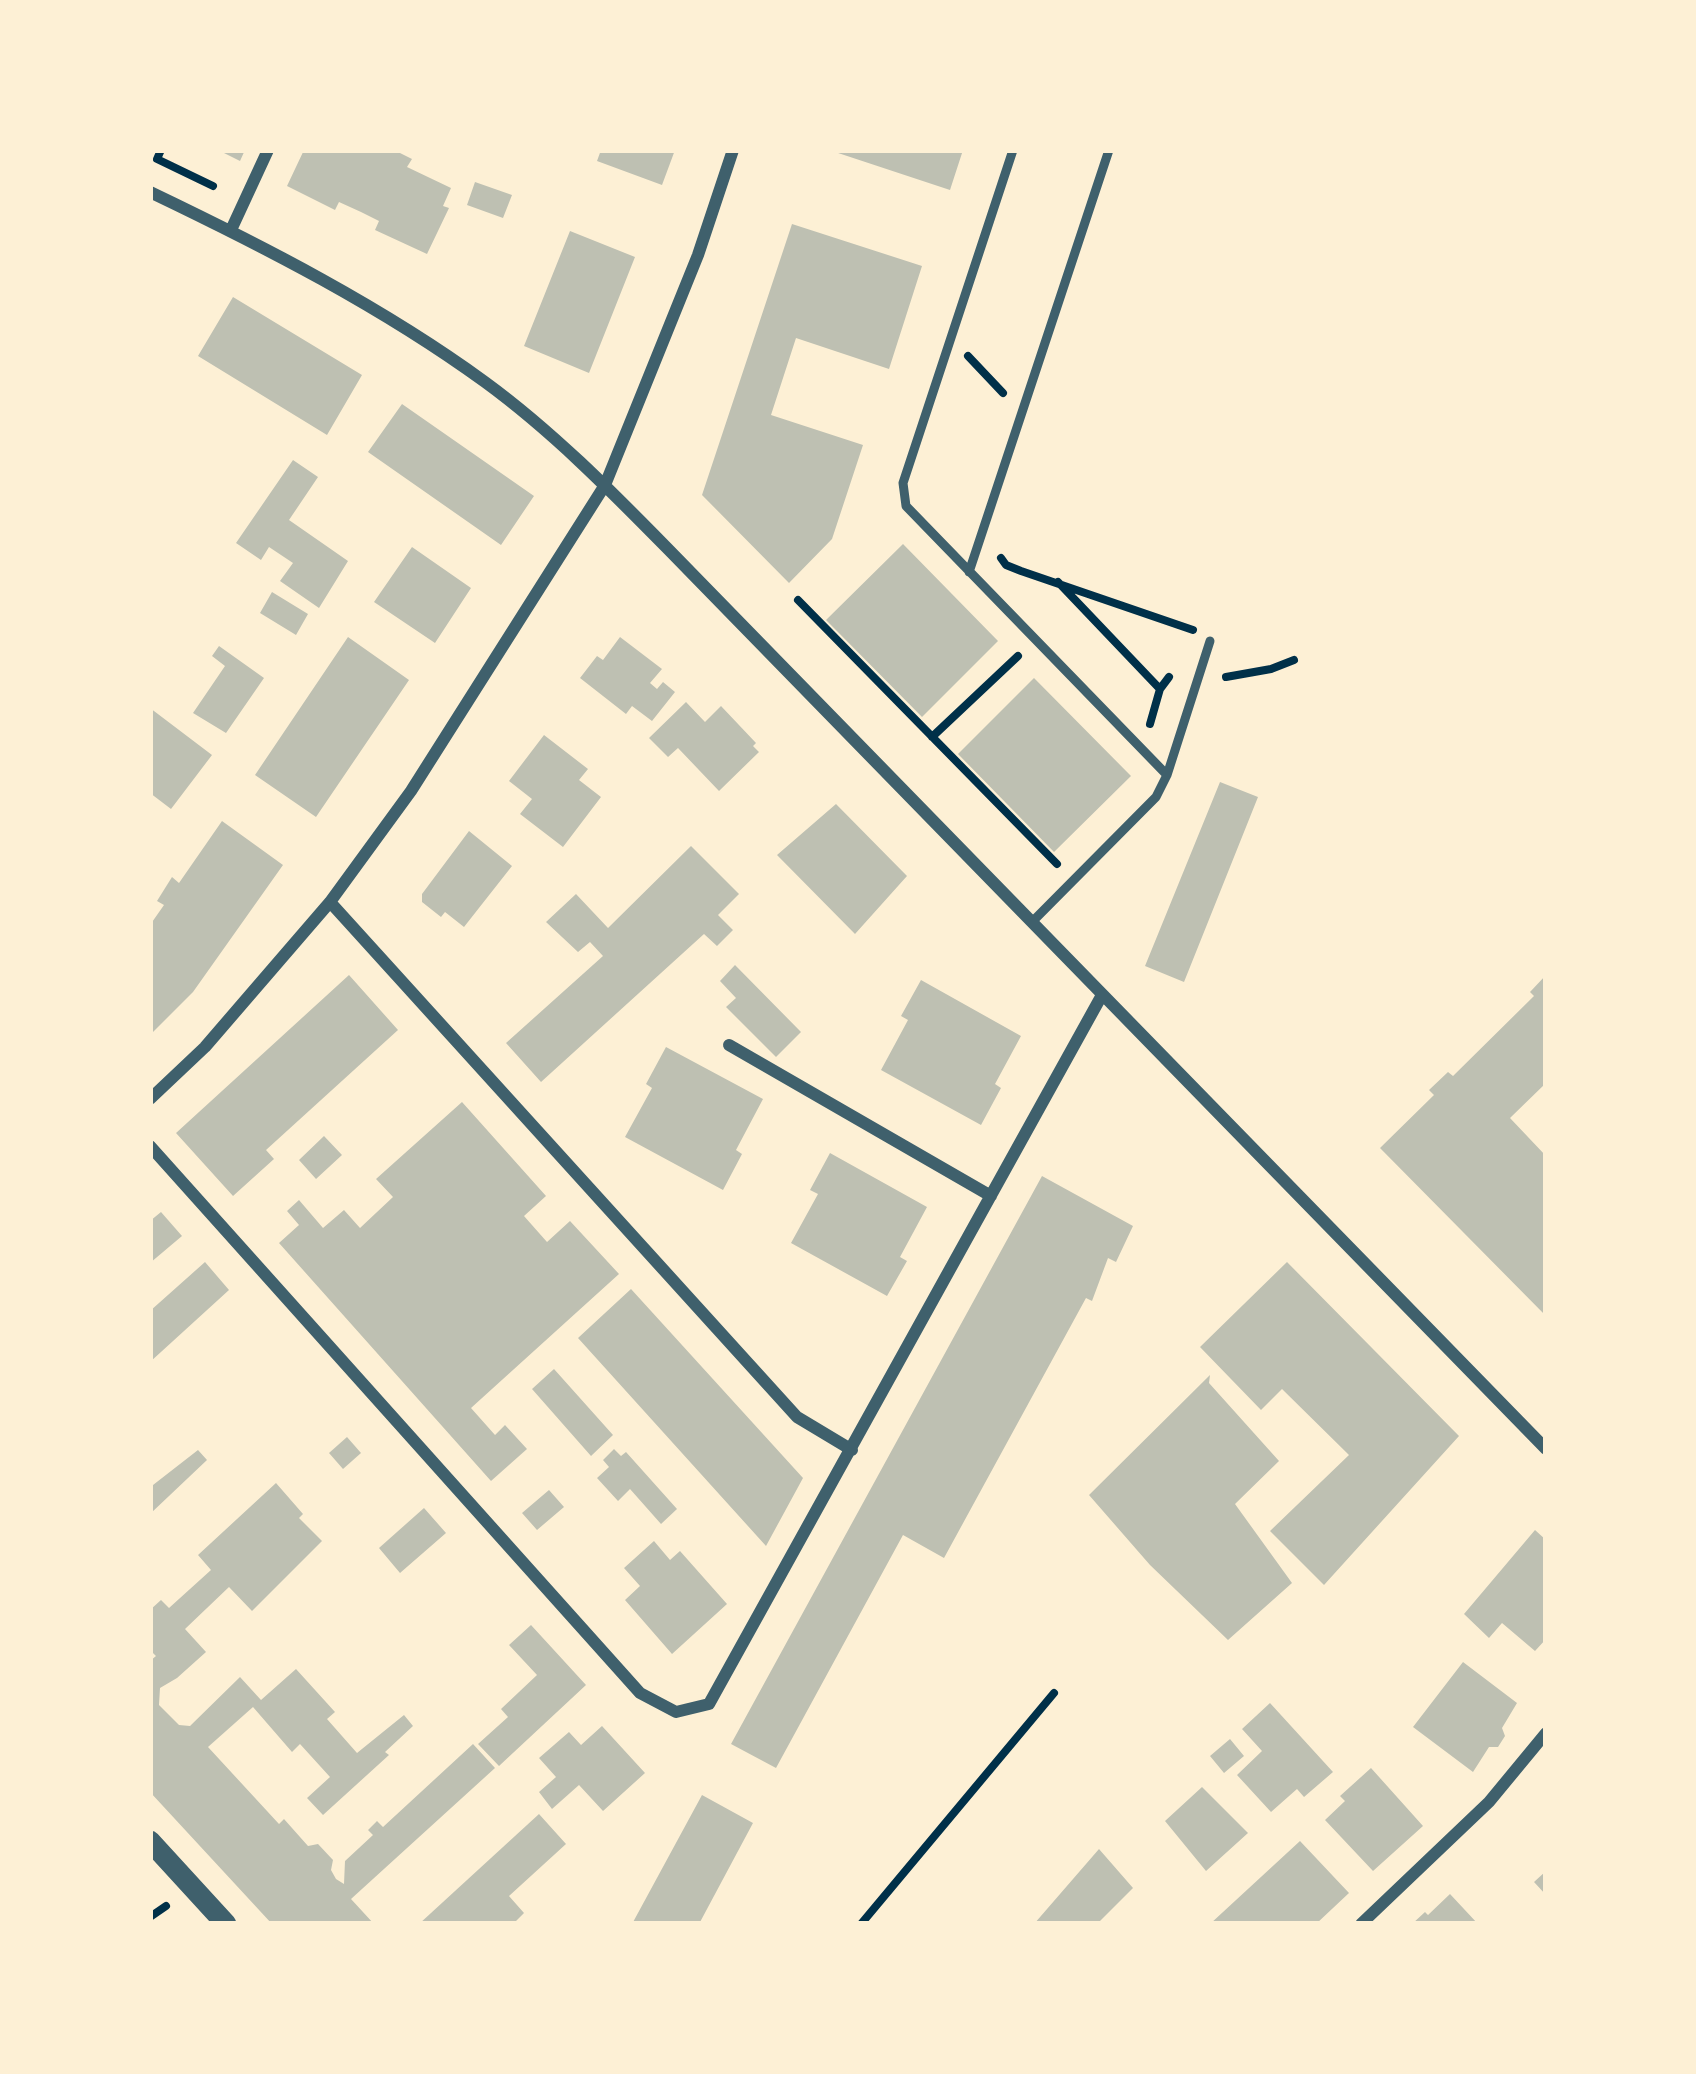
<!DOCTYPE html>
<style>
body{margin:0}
#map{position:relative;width:1696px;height:2074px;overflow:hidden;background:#fdf0d5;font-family:"PT Serif",serif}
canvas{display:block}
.frame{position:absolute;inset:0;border:153px solid #fdf0d5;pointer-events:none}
</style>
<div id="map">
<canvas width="1696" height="2074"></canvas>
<div class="frame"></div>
</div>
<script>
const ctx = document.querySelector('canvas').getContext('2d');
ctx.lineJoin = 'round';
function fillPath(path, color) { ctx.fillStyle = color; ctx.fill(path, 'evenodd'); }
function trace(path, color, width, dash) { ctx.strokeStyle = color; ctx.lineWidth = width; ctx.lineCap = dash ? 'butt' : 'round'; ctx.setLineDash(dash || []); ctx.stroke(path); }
const building = new Path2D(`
 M 218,150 L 245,150 L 240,161 Z
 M 304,150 L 394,150 L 412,159 L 407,167 L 451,188 L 443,206 L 449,208 L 427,254 L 375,230 L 379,221 L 361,212 L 339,202 L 335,210 L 287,186 Z
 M 601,150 L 675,150 L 662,185 L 597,161 Z
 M 829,150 L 963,150 L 950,190 Z
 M 475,182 L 512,195 L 503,218 L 467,205 Z
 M 792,224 L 922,266 L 889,369 L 796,338 L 771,415 L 863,445 L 832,539 L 789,583 L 702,495 Z
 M 570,231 L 635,257 L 589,373 L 524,346 Z
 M 233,297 L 362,375 L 327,435 L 198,356 Z
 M 402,404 L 534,496 L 501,545 L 368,452 Z
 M 293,460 L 318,477 L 289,520 L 348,561 L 319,608 L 280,581 L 293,563 L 269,547 L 261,560 L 236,543 Z
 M 903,544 L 998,641 L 922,717 L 826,620 Z
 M 412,547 L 471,588 L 435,643 L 374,602 Z
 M 272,592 L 308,614 L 296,635 L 260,613 Z
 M 348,637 L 409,680 L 316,817 L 255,775 Z
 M 620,637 L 662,669 L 650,683 L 657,689 L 663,682 L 675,692 L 652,721 L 632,706 L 626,714 L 580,678 L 597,656 L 603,660 Z
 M 219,646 L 264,678 L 226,733 L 193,713 L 225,666 L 212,656 Z
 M 1034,678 L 1131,776 L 1054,852 L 958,754 Z
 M 686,702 L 705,722 L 721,706 L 756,743 L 753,746 L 759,752 L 719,791 L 678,748 L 668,757 L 649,738 Z
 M 150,708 L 212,755 L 171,809 L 150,793 Z
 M 544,735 L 588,769 L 579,780 L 601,797 L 563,847 L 520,814 L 532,799 L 509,781 Z
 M 1220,782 L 1258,797 L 1184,982 L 1145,966 Z
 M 836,804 L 907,876 L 855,934 L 777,855 Z
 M 222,821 L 283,865 L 193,992 L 150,1035 L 150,925 L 164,905 L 157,901 L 172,877 L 179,883 Z
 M 469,831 L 512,866 L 464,927 L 445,912 L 441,917 L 422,902 L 422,894 Z
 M 691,846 L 739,894 L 718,915 L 733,930 L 717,946 L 704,934 L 541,1082 L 506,1043 L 603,956 L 590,942 L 578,952 L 546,922 L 576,894 L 608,928 Z
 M 735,965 L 801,1032 L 776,1057 L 726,1007 L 736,998 L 720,981 Z
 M 349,975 L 398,1030 L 266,1150 L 274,1159 L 233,1196 L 176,1133 Z
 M 1546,975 L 1546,1083 L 1510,1118 L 1546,1156 L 1546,1316 L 1380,1148 L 1434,1095 L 1429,1090 L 1448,1072 L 1453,1076 L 1534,996 L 1530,992 Z
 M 921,980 L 1021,1036 L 995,1084 L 1001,1088 L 981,1125 L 881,1070 L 908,1020 L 901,1016 Z
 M 666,1047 L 763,1099 L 736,1150 L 742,1154 L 723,1190 L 625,1137 L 652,1088 L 646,1084 Z
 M 462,1102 L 546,1196 L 524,1216 L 547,1242 L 570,1221 L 619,1274 L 471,1408 L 495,1435 L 505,1425 L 527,1449 L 491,1481 L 279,1243 L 299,1225 L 287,1211 L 299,1200 L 323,1228 L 344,1210 L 360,1228 L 393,1197 L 376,1179 Z
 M 324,1136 L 342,1155 L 316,1179 L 299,1160 Z
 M 830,1153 L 927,1207 L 900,1257 L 907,1261 L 887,1296 L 791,1243 L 818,1194 L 810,1190 Z
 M 1042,1176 L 1133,1226 L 1116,1262 L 1108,1258 L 1092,1301 L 1086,1298 L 944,1558 L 903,1535 L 776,1768 L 731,1744 Z
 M 161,1212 L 182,1236 L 150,1263 L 150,1221 Z
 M 205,1262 L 229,1290 L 150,1362 L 150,1311 Z
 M 1287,1262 L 1459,1436 L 1324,1585 L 1270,1531 L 1349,1455 L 1282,1389 L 1261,1410 L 1200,1347 Z
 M 631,1289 L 803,1478 L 766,1546 L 578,1338 Z
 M 554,1369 L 613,1435 L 591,1456 L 532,1389 Z
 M 1210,1375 L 1209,1383 L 1279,1461 L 1235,1504 L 1292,1583 L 1228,1640 L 1150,1565 L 1089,1495 Z
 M 347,1437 L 361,1453 L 343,1469 L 329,1453 Z
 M 614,1449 L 621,1456 L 626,1452 L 677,1509 L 661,1524 L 630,1489 L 618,1501 L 597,1478 L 609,1467 L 603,1460 Z
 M 198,1450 L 207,1460 L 150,1514 L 150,1482 L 153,1485 Z
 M 276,1483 L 303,1514 L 299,1518 L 322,1541 L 252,1611 L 229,1587 L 185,1629 L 206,1652 L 177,1678 L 160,1688 L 159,1705 L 179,1725 L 190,1726 L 240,1677 L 261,1700 L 296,1669 L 335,1712 L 327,1719 L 357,1753 L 404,1715 L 413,1726 L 385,1752 L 389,1755 L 323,1815 L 307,1798 L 330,1777 L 300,1744 L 292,1752 L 253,1707 L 208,1747 L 279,1824 L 284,1819 L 308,1846 L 318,1844 L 333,1860 L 331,1870 L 336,1879 L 344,1884 L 345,1861 L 373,1835 L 368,1830 L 377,1821 L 383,1827 L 473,1744 L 495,1768 L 351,1899 L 374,1924 L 272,1924 L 150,1792 L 150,1661 L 156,1656 L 150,1650 L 150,1610 L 161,1600 L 169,1608 L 211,1570 L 198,1555 Z
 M 549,1490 L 564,1507 L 537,1530 L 522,1513 Z
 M 424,1508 L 446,1533 L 400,1573 L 379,1548 Z
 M 1535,1530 L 1546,1540 L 1546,1639 L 1535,1651 L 1502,1623 L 1489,1638 L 1464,1614 Z
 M 654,1541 L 670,1560 L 680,1551 L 727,1604 L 672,1654 L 625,1600 L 640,1586 L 624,1568 Z
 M 531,1625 L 586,1685 L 499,1766 L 478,1744 L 508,1717 L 501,1709 L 537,1675 L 509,1645 Z
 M 1463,1662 L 1517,1703 L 1502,1728 L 1505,1736 L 1498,1747 L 1489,1747 L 1473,1772 L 1413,1727 Z
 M 1270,1703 L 1333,1772 L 1304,1797 L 1297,1789 L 1271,1812 L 1237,1775 L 1262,1751 L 1242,1729 Z
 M 602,1726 L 645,1773 L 603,1811 L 579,1785 L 552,1809 L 539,1792 L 556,1777 L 539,1758 L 569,1732 L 581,1745 Z
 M 1230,1739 L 1244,1756 L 1224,1773 L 1210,1756 Z
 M 1371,1768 L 1423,1826 L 1373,1871 L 1325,1820 L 1345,1801 L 1340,1796 Z
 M 1202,1787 L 1248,1833 L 1206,1871 L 1165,1821 Z
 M 702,1795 L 753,1823 L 699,1924 L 632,1924 Z
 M 539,1814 L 566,1844 L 509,1896 L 524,1913 L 513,1924 L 419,1924 Z
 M 1300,1841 L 1349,1893 L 1316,1924 L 1210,1924 Z
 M 1099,1849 L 1133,1888 L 1097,1924 L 1034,1924 Z
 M 1546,1871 L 1546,1895 L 1534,1882 Z
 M 1450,1894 L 1478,1924 L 1412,1924 L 1425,1912 L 1428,1915 Z`);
const path = new Path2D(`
 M 161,150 L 157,159 L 213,186
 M 968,356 L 1003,393
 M 1001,558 L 1006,565 L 1021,571 L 1193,630
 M 1058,582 L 1159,688
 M 798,600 L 1057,864
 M 1226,677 L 1271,669 L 1294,660
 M 1150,724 L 1160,689 L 1169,677
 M 932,737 L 1018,656
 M 150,1917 L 166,1906
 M 861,1924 L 1054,1693`);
const service = new Path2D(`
 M 1013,150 L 903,483 L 906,506 L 1167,775
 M 969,572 L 1109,150
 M 1032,922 L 1156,797 L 1167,775 L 1210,641`);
const minor = new Path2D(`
 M 150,192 C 265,247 382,307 485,382 C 552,431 610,490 668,549 L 1546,1449
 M 231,230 L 268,150
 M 330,902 L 797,1417 L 852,1450
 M 729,1045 L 991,1196
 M 150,1099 L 205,1047 L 330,902 L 411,791 L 605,485 L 698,255 L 733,150
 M 150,1146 L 640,1693 L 676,1712 L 709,1704 L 1102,995
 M 1361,1924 L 1489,1802 L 1546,1733`);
const tertiary = new Path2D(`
 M 150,1841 L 226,1924`);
fillPath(building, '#bec0b2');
trace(path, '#003049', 8);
trace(service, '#3f606c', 9);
trace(minor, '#3f606c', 12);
trace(tertiary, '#3f606c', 21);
</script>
